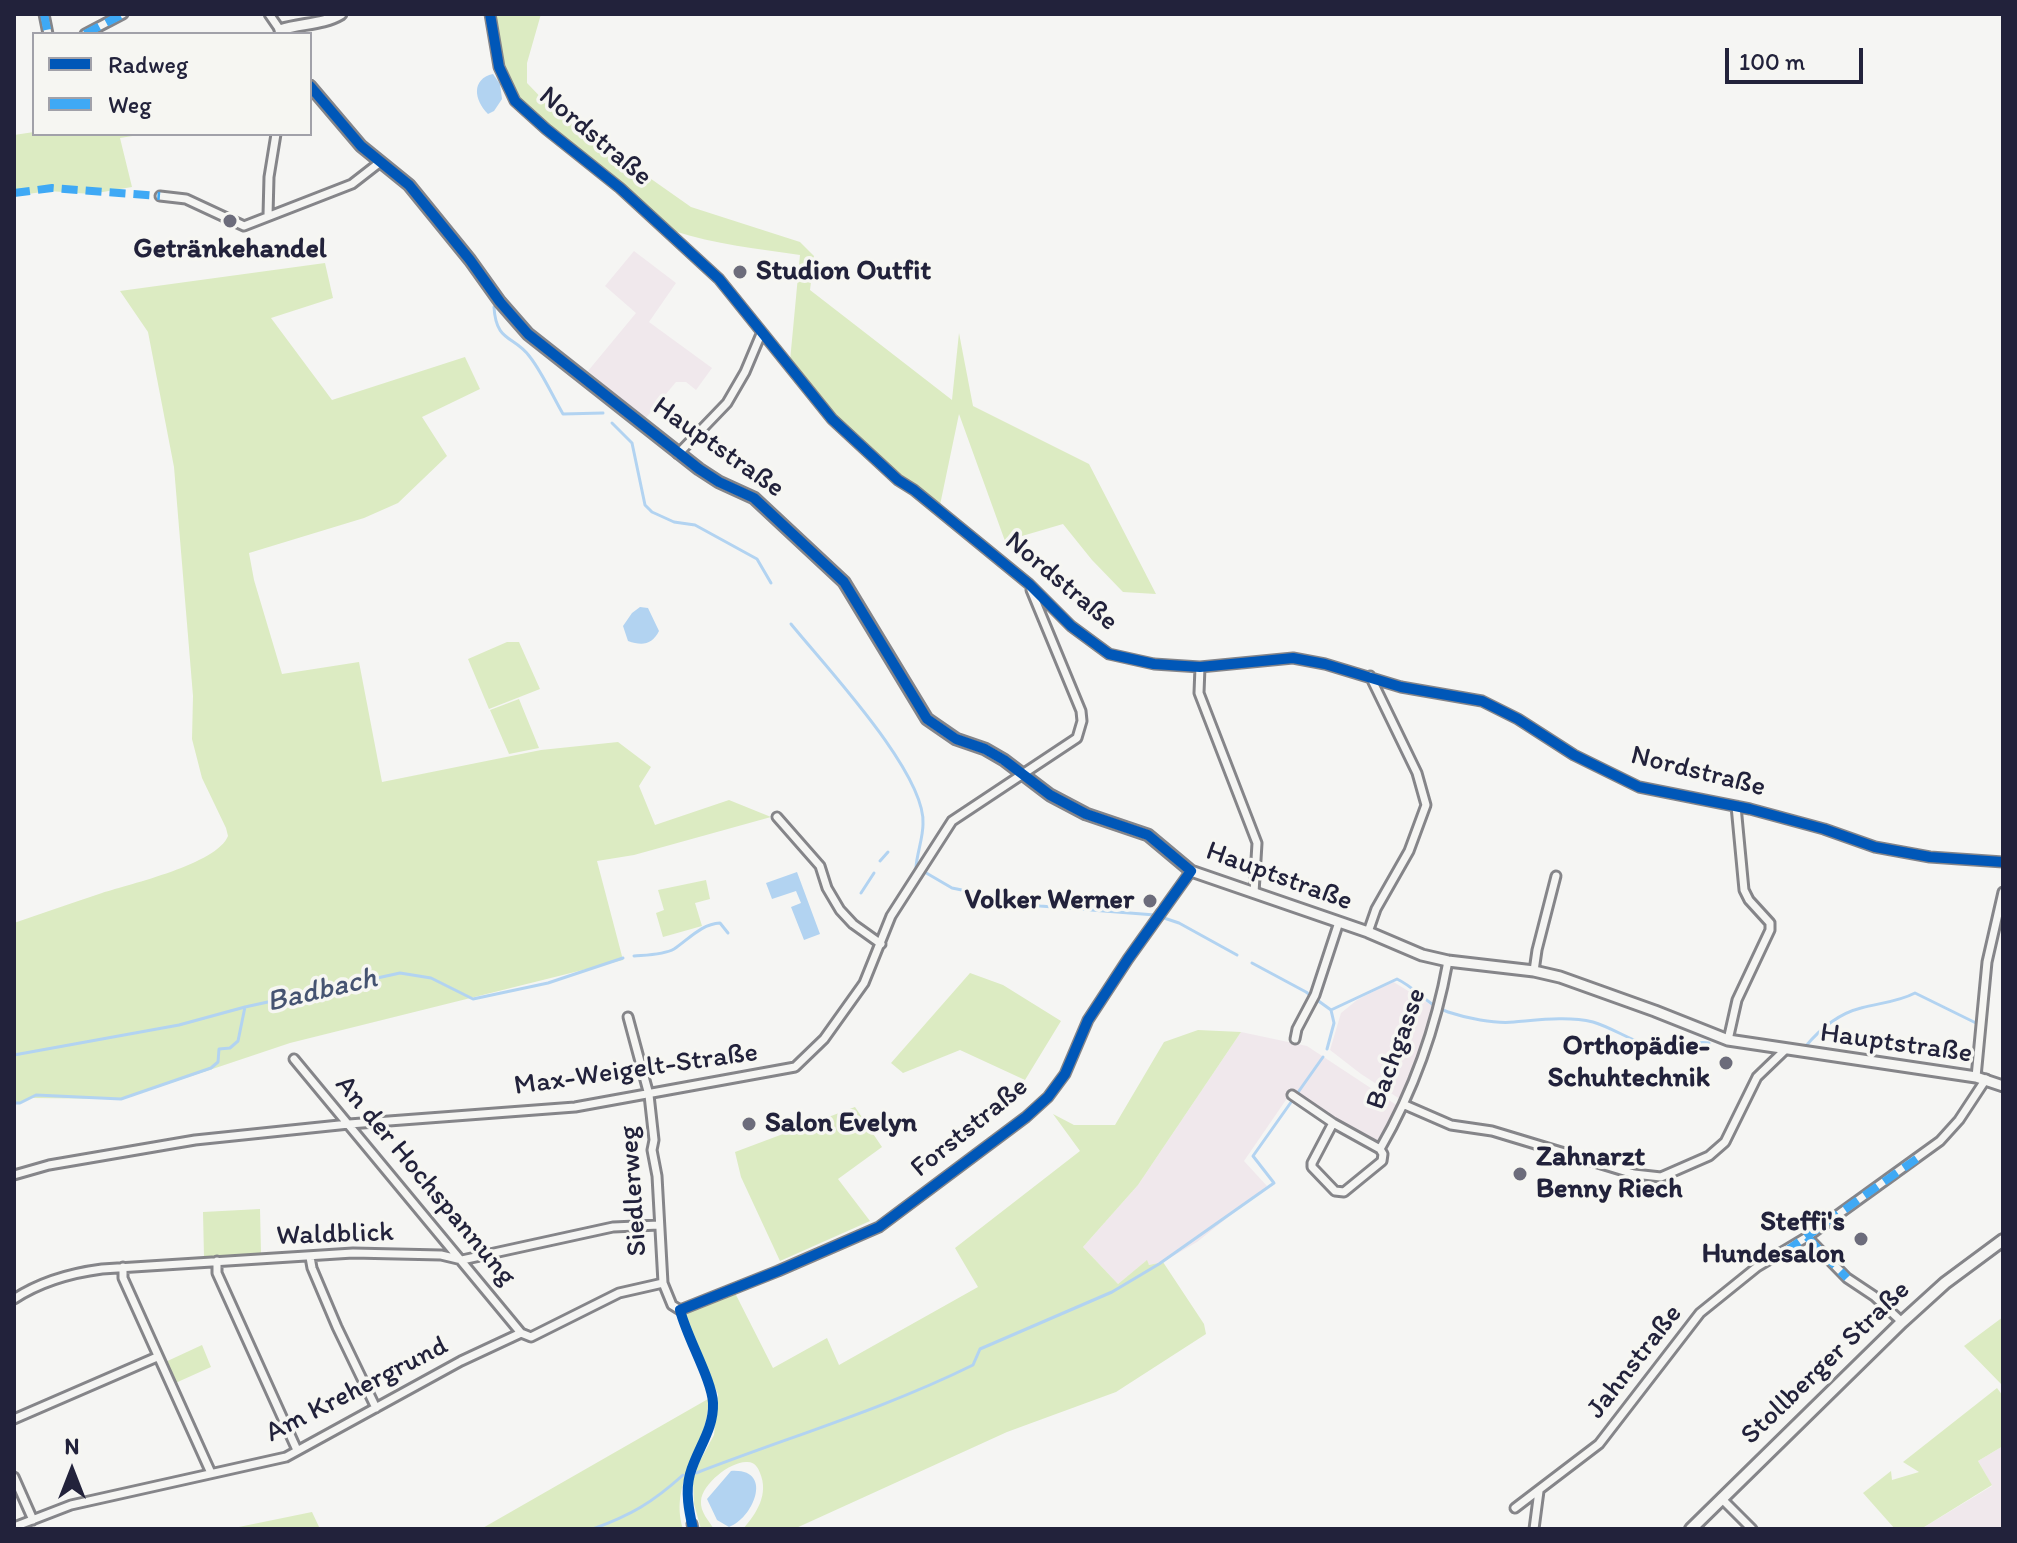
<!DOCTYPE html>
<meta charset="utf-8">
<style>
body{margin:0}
#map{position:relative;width:2017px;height:1543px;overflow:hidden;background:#f5f5f3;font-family:Itim,sans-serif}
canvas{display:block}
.frame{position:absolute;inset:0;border:16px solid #22223b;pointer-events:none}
.legend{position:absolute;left:32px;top:32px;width:280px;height:104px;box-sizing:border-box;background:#f6f6f2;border:2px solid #a1a1a9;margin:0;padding:10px 14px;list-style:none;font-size:24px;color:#22223b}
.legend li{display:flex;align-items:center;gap:16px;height:40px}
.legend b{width:40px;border:2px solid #a1a1a9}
.north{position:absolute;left:32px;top:1431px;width:80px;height:80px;-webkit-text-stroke:6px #f6f6f2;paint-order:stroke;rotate:0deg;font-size:22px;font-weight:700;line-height:32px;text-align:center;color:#22223b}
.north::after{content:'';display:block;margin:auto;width:28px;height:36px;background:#22223b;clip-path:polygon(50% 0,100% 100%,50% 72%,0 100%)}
.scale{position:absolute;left:1725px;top:48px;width:138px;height:36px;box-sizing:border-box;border:4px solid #22223b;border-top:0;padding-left:10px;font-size:24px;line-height:28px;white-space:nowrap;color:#22223b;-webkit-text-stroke:6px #f6f6f2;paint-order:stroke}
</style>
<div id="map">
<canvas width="2017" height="1543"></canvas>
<div class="frame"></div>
<ul class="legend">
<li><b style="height:10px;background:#0057b8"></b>Radweg</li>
<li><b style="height:10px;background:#3fa9f5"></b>Weg</li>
</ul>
<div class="north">N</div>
<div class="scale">100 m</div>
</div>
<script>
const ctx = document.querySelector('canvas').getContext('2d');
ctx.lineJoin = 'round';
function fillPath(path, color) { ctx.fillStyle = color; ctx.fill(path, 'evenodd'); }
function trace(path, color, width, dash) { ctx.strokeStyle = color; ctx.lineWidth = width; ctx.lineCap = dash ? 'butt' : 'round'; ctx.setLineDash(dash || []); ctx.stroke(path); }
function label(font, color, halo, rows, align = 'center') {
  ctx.font = font + ' Itim,sans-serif'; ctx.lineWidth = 7; ctx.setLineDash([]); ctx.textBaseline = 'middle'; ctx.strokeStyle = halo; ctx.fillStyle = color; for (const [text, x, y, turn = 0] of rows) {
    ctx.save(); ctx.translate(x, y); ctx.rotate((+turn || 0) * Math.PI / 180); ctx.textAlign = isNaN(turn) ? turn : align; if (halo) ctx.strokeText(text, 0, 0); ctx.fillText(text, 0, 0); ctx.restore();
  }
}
const built = new Path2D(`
 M 634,251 L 676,283 L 649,322 L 712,368 L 696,390 L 686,382 L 676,382 L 645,419 L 588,371 L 636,313 L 605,286 Z
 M 1392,981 L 1436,1008 L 1403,1101 L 1361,1074 L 1330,1050 L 1341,1013 L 1357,1000 Z
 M 1241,1032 L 1307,1046 L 1401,1108 L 1378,1143 L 1290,1094 L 1244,1161 L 1267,1186 L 1197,1242 L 1163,1262 L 1149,1265 L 1146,1261 L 1118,1284 L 1083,1247 L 1138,1185 Z
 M 2003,1446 L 2003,1529 L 1921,1529 L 1992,1486 L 1978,1461 Z`);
const green = new Path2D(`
 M 496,14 L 541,14 L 527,63 L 527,83 L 553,110 L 691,207 L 800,242 L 814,256 L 810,290 L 952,400 L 959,333 L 973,406 L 1089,464 L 1156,594 L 1123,592 L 1092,560 L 1063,524 L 1005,541 L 959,414 L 940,505 L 884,463 L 837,419 L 790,361 L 800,255 C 759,249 714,244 674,231 C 658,225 636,199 623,187 C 570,143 481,96 496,14 Z
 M 34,132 L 145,134 L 120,138 L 132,187 L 91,194 L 49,191 L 14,196 L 14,135 Z
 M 325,263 L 333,298 L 271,318 L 332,400 L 465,357 L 480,389 L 422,417 L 447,456 L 398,503 L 364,518 L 249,553 L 254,580 L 282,674 L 359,662 L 382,782 L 541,750 L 618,742 L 651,767 L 639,786 L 655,825 L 729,800 L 771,817 L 634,855 L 597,861 L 623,960 L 290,1043 L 123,1099 L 31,1098 L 14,1104 L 14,923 C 43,913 72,903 102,893 C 130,884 217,864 228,836 L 226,828 L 202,778 L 192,739 L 193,696 L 174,467 L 148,332 L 120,291 Z
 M 507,642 L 519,642 L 540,689 L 489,709 L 468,659 Z
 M 519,699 L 539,748 L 509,754 L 490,710 Z
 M 706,880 L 710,899 L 695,903 L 702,926 L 663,937 L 656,913 L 664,910 L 658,890 Z
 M 970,973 L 1003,985 L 1061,1021 L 1025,1080 L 960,1050 L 903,1073 L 891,1063 Z
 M 1198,1030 L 1241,1032 L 1138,1185 L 1083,1247 L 1118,1284 L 1147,1260 L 1149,1265 L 1163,1262 L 1204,1324 L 1206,1334 L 1116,1392 L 1007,1432 L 794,1529 L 743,1529 C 757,1513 769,1494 760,1473 C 758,1467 754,1461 746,1462 C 730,1462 702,1484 701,1501 C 700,1512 709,1521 714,1529 L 701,1529 L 694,1504 L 693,1480 L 695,1470 L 714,1435 L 718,1394 L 685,1325 L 684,1315 L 735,1293 L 773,1368 L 827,1338 L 839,1365 L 978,1287 L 955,1248 L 1080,1151 L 1053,1114 L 1074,1125 L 1115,1125 L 1164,1042 Z
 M 855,1107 L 882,1147 L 838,1179 L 870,1221 L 780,1261 L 741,1177 L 735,1152 Z
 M 260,1209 L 261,1253 L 204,1257 L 203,1212 Z
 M 2003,1317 L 2003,1384 L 2002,1385 L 1964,1346 Z
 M 202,1345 L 211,1367 L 171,1385 L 161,1364 Z
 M 1997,1388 L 2003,1396 L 2003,1446 L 1978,1461 L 1992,1485 L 1921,1529 L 1895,1529 L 1863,1493 L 1891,1471 L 1892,1480 L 1919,1472 L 1903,1462 Z
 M 708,1399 C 710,1446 668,1479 683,1529 L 481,1529 Z
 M 312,1512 L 320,1529 L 229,1529 Z`);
const water = new Path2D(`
 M 493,74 L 500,84 L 502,99 L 494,111 L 488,114 C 474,100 471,79 493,74 Z
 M 640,607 L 648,608 L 659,631 C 652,645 642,646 628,641 L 623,626 L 632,613 Z
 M 797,872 L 820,934 L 804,940 L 791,907 L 801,903 L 796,891 L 772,899 L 766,883 Z
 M 731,1471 C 775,1468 753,1519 729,1527 L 717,1520 L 707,1499 Z`);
const stream = new Path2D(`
 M 494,307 C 496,343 514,335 530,357 C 543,374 552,395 563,414 L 603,413
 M 612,423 L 632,443 L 645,505 L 652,512 L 674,522 L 695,525 L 757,559 L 771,583
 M 791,624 C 825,666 926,773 923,824 C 923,838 917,853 916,867 L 952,888 L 1040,906 L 1155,915 L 1179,923 L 1237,955
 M 880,861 L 888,852
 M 861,893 L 874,873
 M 634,956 C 646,955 664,955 674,949 C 688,940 701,924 720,923 L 728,933
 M 1252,963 L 1306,992 L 1331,1010 L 1397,979 C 1416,988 1427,1005 1448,1012 C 1466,1018 1494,1024 1514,1022 C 1539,1020 1568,1016 1593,1022 C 1617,1029 1642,1049 1668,1049 C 1683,1049 1694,1040 1709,1043
 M 1805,1047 C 1820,1029 1837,1014 1861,1008 C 1879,1003 1898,1002 1915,993 L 1980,1025
 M 1327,1049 L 1334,1023 L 1331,1010
 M 14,1055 L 179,1025 L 245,1007 L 400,973 L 431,978 L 473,999 L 548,983 L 623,958
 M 14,1103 L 20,1103 L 36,1095 L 121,1099 L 211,1068 L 218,1062 L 219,1049 L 230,1048 L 238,1041 L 245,1007
 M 696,1473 C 789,1437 884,1409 973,1365 L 980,1349 L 1112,1292 L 1159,1264 L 1274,1183 L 1253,1156 L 1323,1057
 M 593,1529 C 631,1515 652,1503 683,1475`);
const minor = new Path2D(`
 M 44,14 L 48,34
 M 269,14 L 280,30
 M 490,14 L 499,67 L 515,101 L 546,129 L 620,188 L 719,279 L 832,419 L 898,480 L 914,490 L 1029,584 L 1071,626 L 1109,654 L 1154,664 L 1200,667 L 1293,658 L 1325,664 L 1401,687 L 1482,701 L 1518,719 L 1574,755 L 1639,787 L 1750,809 L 1824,829 L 1875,847 L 1930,857 L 2003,862
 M 85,34 L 123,14
 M 160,196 L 186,199 L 244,226 L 352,184 L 379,163
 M 268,215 L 269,177 L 276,134
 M 678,454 L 727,403 L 745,372 L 761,334
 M 1200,667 L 1199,693 L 1257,843 L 1254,893
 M 777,817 L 820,866 L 827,888 L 840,910 L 853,924 L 881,944
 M 1368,932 L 1376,909 L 1409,851 L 1426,805 L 1417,773 L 1370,676
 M 1534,971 L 1537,950 L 1556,876
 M 628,1017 L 649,1095 L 654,1140 L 652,1150 L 657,1176 L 663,1283 L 672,1305 L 680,1310 L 778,1271 L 879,1227 L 1026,1117 L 1048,1097 L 1065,1074 L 1088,1020 L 1128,959 L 1191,871
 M 1295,1039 L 1297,1029 L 1315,995 L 1339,922
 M 1728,1040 L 1737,1000 L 1770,930 L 1770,923 L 1749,900 L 1744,890 L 1736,806
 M 294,1059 L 521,1333
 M 1976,1077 L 1987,962 L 2003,892
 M 1292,1095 L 1333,1123 L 1380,1149 C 1414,1090 1436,1028 1448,961
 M 1405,1105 L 1451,1125 L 1492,1131 L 1634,1174 L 1661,1177 L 1709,1156 L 1725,1142 L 1757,1077 L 1785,1050
 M 1333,1123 L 1312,1163 L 1312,1167 L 1335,1191 L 1344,1192 L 1382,1161 L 1383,1154 L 1380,1149
 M 14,1175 L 49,1165 L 195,1140 L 349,1124 L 575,1107 L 795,1067 L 824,1039 L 864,983 L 891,916 L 952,821 L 1077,738 L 1082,721 L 1081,711 L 1031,590
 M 1807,1237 L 1847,1278 L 1874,1296 L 1902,1322
 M 310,1257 L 312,1268 L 337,1327 L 376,1408
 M 217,1261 L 217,1273 L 297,1450
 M 123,1267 L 123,1278 L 211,1473
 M 14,1299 C 40,1282 71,1273 102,1269 L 353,1253 L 441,1255 L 462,1260 L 613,1227 L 659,1225
 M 14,1419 L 157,1357
 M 14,1477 L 33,1520
 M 1721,1498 L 1752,1529
 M 1515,1508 L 1599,1444 L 1700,1313 L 1757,1267 L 1807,1237 L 1940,1141 L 1959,1120 L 1986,1079
 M 692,1524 L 693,1529
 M 14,1527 L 71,1505 L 286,1457 L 461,1361 L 521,1333 L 531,1337 L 619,1293 L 663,1283
 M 1534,1529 L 1539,1491`);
const tertiary = new Path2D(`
 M 281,34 L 280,30 C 300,23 323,25 341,14
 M 310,86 L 361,146 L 409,185 L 470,260 L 500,302 L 528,334 L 699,469 L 719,482 L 754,498 L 844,582 L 927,719 L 956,739 L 985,749 L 1004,760 L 1050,795 L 1086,814 L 1148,835 L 1191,871 L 1368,932 L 1422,955 L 1448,961 L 1534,971 L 1560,977 L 1655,1011 L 1728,1040 L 1976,1077 L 2003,1086`);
const secondary = new Path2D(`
 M 1691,1529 L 1902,1322 L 1945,1283 L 2003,1240`);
const quiet = new Path2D(`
 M 44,14 L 48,34
 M 85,34 L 123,14
 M 14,193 L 52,188 L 160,196
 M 1807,1237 L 1847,1278
 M 1786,1251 L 1919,1157`);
const cycleway = new Path2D(`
 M 490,14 L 499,67 L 515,101 L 546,129 L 620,188 L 719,279 L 832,419 L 898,480 L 914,490 L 1029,584 L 1071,626 L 1109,654 L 1154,664 L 1200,667 L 1293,658 L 1325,664 L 1401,687 L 1482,701 L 1518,719 L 1574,755 L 1639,787 L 1750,809 L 1824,829 L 1875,847 L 1930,857 L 2003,862
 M 310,86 L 361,146 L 409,185 L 470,260 L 500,302 L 528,334 L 699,469 L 719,482 L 754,498 L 844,582 L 927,719 L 956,739 L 985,749 L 1004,760 L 1050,795 L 1086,814 L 1148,835 L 1191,871 L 1128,959 L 1088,1020 L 1065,1074 L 1048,1097 L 1026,1117 L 879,1227 L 778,1271 L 680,1310 C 687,1338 712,1380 713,1403 C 714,1430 697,1449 690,1474 C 685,1492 689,1511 693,1529`);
const markers = [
 [230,221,8,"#6c6c7b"],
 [740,272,8,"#6c6c7b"],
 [1150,901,8,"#6c6c7b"],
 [1726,1063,8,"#6c6c7b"],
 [749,1124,8,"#6c6c7b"],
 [1520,1174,8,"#6c6c7b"],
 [1861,1239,8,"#6c6c7b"]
];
const streetNames = [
 ["Nordstraße",595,137,40],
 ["Hauptstraße",718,448,35],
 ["Nordstraße",1061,582,40],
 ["Nordstraße",1698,772,14],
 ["Hauptstraße",1279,877,20],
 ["Hauptstraße",1896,1044,8],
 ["Bachgasse",1397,1049,-70],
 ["Max-Weigelt-Straße",636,1070,-8],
 ["Forststraße",970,1128,-39],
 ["An der Hochspannung",425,1181,50],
 ["Siedlerweg",634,1191,-94],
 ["Waldblick",335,1235,-2],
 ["Jahnstraße",1635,1362,-52],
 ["Stollberger Straße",1826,1363,-44],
 ["Am Krehergrund",357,1390,-27]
];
const poiNames = [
 ["Getränkehandel",230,250,"center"],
 ["Studion Outfit",756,272],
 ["Volker Werner",1134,901,"right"],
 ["Orthopädie-",1710,1047,"right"],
 ["Schuhtechnik",1710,1079,"right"],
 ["Salon Evelyn",765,1124],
 ["Zahnarzt",1536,1158],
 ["Benny Riech",1536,1190],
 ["Steffi's",1845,1223,"right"],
 ["Hundesalon",1845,1255,"right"]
];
const waterNames = [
 ["Badbach",322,991,-13]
];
fillPath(built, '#f0e8ec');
fillPath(green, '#dcebc2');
fillPath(water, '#b2d3f1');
trace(stream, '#b2d3f1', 3);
trace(minor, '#858589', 13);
trace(tertiary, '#858589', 15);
trace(secondary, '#858589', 16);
trace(minor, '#f5f5f3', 7);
trace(tertiary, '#f5f5f3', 9);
trace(secondary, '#f5f5f3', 10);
trace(quiet, '#3fa9f5', 8, [16, 8]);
trace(cycleway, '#0057b8', 10);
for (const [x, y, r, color] of markers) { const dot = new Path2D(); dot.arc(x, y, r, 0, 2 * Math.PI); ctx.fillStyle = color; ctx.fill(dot); trace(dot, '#f6f6f2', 3); }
label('28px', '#22223b', '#f6f6f2', streetNames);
label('bold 28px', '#22223b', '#f6f6f2', poiNames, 'left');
label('italic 30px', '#455371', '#f6f6f2', waterNames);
</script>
